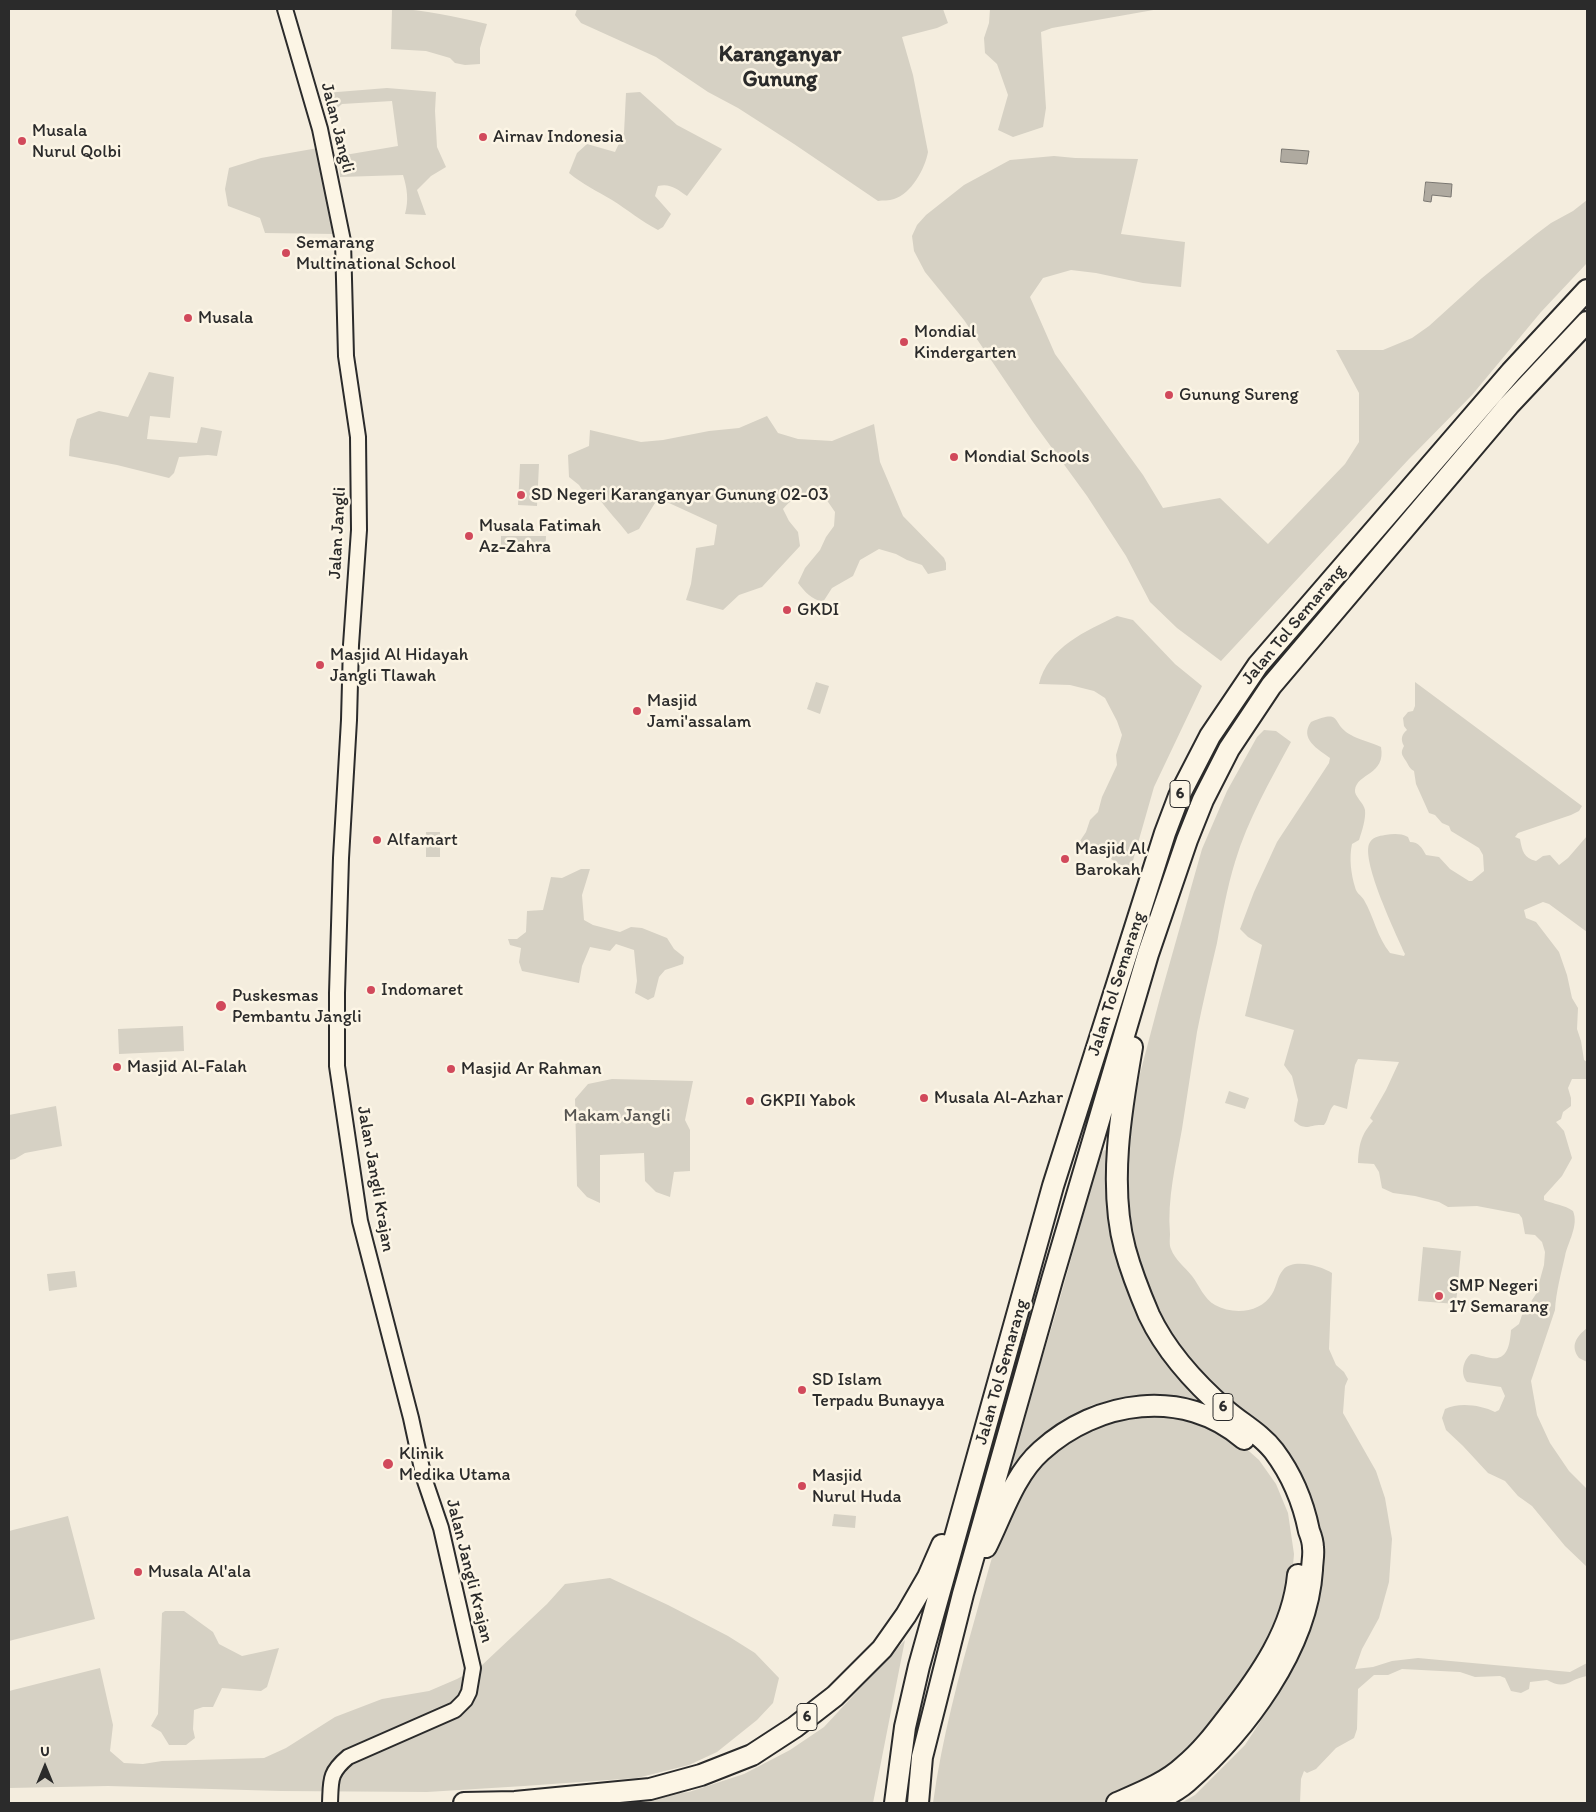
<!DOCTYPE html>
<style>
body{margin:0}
#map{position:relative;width:1596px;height:1812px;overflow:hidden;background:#f4edde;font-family:Itim,sans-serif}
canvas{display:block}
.frame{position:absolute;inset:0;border:10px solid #2b2b2b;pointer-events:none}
.north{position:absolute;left:20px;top:1742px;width:50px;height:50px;-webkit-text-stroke:4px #fcf5e5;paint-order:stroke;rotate:0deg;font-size:14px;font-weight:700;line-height:20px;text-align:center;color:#2b2b2b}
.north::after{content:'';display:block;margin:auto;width:18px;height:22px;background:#2b2b2b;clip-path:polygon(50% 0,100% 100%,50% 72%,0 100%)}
</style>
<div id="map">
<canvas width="1596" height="1812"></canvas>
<div class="frame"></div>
<div class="north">U</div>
</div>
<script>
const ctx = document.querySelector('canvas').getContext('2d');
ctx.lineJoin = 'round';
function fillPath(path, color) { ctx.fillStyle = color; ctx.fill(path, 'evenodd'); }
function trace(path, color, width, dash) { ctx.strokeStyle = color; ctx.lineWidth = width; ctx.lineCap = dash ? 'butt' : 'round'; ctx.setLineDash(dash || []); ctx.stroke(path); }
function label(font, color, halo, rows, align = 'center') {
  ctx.font = font + ' Itim,sans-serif'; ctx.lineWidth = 5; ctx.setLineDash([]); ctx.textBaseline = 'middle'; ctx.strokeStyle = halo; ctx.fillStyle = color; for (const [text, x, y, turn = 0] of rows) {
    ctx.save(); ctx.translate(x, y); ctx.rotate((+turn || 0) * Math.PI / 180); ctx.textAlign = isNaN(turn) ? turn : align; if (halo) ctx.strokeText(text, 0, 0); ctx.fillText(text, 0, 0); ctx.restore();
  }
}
const green = new Path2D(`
 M 392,9 C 424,9 456,17 487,24 L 480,48 L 480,64 L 465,65 L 455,63 L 450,58 L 426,51 L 391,49 Z
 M 577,9 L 943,9 L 948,23 L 937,28 L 902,37 L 913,75 L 928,152 C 925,169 911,194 894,199 C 889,201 883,200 878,201 L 794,144 L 738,108 L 708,92 L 656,57 L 581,23 L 575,15 Z
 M 990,9 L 1159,9 L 1052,28 L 1041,32 L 1046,108 L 1043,127 L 1013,137 L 998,130 L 1008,95 L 997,64 L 985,53 L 984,38 L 989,23 Z
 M 387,88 L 436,92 L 435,111 L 437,147 L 446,167 L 431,176 L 417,190 L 426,215 L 405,214 C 409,200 407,188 403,175 L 340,177 L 339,156 L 398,146 L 392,101 L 342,104 L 336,109 L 328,107 L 325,93 Z
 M 640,92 L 677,125 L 722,149 L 687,196 C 677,189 670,183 658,186 L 655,196 L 671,214 L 663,227 L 658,230 C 641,221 628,210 612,200 C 597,191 582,184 569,173 L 577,153 L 587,144 L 615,152 L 624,133 L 626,93 Z
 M 318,148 L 335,234 L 265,233 L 260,218 L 228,206 L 225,189 L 229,168 L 261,158 Z
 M 1054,156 L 1075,158 L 1138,159 L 1121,234 L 1185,242 L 1181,287 L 1143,283 L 1096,273 L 1071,270 L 1043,278 L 1030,297 L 1055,354 L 1143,475 L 1163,508 L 1220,498 L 1268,544 L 1345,464 L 1359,442 L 1359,393 L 1336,350 L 1383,350 L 1412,338 L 1429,326 L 1482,278 L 1535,235 L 1551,223 L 1573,211 L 1587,200 L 1587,263 L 1541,312 L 1472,395 L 1409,459 L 1221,661 L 1177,628 L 1150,602 L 1126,556 L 1087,496 L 1033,422 L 964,320 L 925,272 L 914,251 L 912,236 L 917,225 L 926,215 L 964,185 L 1010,160 Z
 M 149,372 L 174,377 L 170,418 L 150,416 L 147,439 L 197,443 L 201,427 L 222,431 L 217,456 L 208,455 L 179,457 L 174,473 L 169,478 L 117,465 L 69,456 L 70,440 L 77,419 L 99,411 L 128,417 Z
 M 767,416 L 778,433 L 798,439 L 832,441 L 874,424 L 880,462 L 903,516 L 944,558 L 946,563 L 946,570 L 928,574 L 922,565 L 907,560 L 896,554 L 879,549 L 860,560 L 853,576 L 832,588 L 823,602 C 811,599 805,592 798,583 L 805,568 L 820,550 L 826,537 L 834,526 L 835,512 L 826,499 C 807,497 796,493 783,509 L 789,521 L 798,532 L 800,546 L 762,587 L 739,595 L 723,610 L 686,600 L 691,584 L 696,548 L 714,545 L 717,525 L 669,503 L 655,503 L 639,529 L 628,534 C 618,521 607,510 597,496 L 583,491 L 579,485 L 569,477 L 568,455 L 589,446 L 590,430 L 641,442 L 663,440 L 709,431 L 739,428 Z
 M 520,464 L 539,464 L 537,506 L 518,505 Z
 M 501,536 L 546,536 L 545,554 L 501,549 Z
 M 1117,616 L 1133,620 L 1175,664 L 1202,686 L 1154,787 L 1130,871 L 1111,859 L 1076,847 L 1086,832 L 1090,820 L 1098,812 L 1102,797 L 1117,765 L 1116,755 L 1122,735 L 1117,721 L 1105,698 L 1094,691 L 1070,685 L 1039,684 C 1048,647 1086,631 1117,616 Z
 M 816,682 L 829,686 L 820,714 L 807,709 Z
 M 1415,682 L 1582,806 L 1579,811 L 1571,815 L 1518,833 L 1515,837 L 1520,839 C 1522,851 1524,858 1536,861 L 1543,856 L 1550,855 L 1559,865 L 1568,858 L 1587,836 L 1587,932 L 1549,904 L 1543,902 L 1524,910 L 1526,918 L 1536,922 L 1559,952 L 1567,975 L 1572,998 L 1578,1008 L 1577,1029 L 1581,1041 L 1584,1060 L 1587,1062 L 1587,1079 L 1572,1079 L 1568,1088 L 1571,1098 L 1571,1106 L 1563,1112 L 1561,1119 L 1556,1122 L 1564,1131 L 1572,1158 L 1562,1176 L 1544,1196 L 1544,1200 C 1553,1204 1565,1205 1573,1211 C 1579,1225 1568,1242 1565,1256 C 1561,1274 1556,1292 1555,1310 L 1531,1381 L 1537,1415 L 1550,1443 L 1569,1471 L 1587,1489 L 1587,1567 L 1565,1546 L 1532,1506 L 1518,1496 L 1505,1481 L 1488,1473 L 1463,1446 L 1446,1430 L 1442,1418 L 1445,1409 C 1459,1402 1481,1405 1495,1412 L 1499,1410 L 1505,1396 L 1501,1387 L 1467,1382 C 1460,1374 1463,1360 1471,1354 C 1478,1354 1484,1357 1491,1358 C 1508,1361 1510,1343 1511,1330 L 1519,1324 L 1522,1315 L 1536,1294 L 1544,1265 L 1545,1252 L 1542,1242 L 1535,1235 L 1525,1234 L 1522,1218 L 1519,1214 L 1477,1206 L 1448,1207 L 1439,1202 L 1415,1196 L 1393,1193 L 1382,1188 L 1379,1172 L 1374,1164 L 1358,1163 C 1359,1144 1361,1135 1373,1121 L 1370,1118 L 1386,1090 L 1399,1062 L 1358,1059 L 1355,1065 L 1347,1109 L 1334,1105 C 1328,1111 1329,1119 1324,1125 C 1309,1124 1306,1132 1294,1121 L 1298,1100 L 1292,1076 L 1284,1065 L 1294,1030 L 1245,1016 L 1262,945 L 1248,937 L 1240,929 L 1254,892 L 1277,842 L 1329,763 L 1330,758 C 1318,749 1299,739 1311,722 C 1344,708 1330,724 1351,735 C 1357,739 1373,743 1381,747 C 1386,775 1357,773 1355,790 C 1354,796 1364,803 1365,810 C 1366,819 1362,831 1359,840 L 1352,844 C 1349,858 1351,874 1355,887 C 1356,893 1361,895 1364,900 C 1374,917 1377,937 1390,953 L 1404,956 L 1405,954 C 1396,934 1362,863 1369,844 C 1372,837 1379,836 1385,835 C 1393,834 1400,833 1408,837 L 1410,842 C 1419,842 1422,848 1426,855 L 1439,857 L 1450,869 L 1469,881 L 1472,881 L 1484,871 L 1483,855 L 1479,848 L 1451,831 L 1449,826 L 1442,823 L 1435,815 L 1429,813 L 1416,784 L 1414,771 C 1409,768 1409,766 1406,761 C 1402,755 1400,753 1404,746 C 1400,739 1402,734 1407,730 L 1404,726 L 1403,718 L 1408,712 L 1413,711 L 1415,706 Z
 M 1264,730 L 1276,731 L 1291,742 C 1270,781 1248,819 1235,862 C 1227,888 1222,916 1217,943 C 1210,972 1203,1002 1197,1032 C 1192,1064 1187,1096 1182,1129 C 1176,1163 1167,1199 1170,1234 C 1170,1238 1169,1245 1171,1249 C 1175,1260 1185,1267 1192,1276 C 1199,1285 1204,1299 1215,1305 C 1233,1315 1261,1313 1272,1294 C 1277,1286 1277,1277 1283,1270 C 1293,1258 1321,1266 1332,1273 L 1329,1349 L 1336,1365 L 1344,1372 L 1348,1379 L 1345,1386 L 1343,1413 L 1376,1471 L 1385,1498 L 1392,1539 L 1389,1582 L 1379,1618 L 1362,1649 L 1355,1669 L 1373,1667 L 1392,1661 L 1418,1658 L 1570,1672 L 1587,1663 L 1587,1676 C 1569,1679 1566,1691 1547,1680 L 1530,1682 L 1529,1689 L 1521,1693 L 1511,1691 L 1505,1678 L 1500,1676 L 1475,1677 L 1460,1672 L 1402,1669 L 1388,1675 L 1374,1675 L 1358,1689 L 1357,1729 L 1354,1738 L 1336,1748 L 1316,1769 L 1307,1773 L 1304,1771 L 1301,1779 L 1300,1803 L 1181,1803 L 1195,1795 L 1245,1745 L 1284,1685 L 1311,1626 L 1321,1589 L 1323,1547 L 1312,1503 L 1299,1472 L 1280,1442 L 1263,1426 L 1233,1403 L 1180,1349 L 1159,1314 L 1149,1290 L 1134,1246 L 1128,1202 L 1127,1164 L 1132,1104 L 1161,994 L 1202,849 L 1227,791 L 1257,737 Z
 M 426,832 L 440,832 L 440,857 L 426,857 Z
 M 581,869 L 590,869 L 582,895 L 584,920 L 593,925 L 620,932 L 631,927 L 642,928 L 667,938 L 674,949 L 684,957 L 683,964 L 665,970 L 659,977 L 654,997 L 648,1000 L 635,993 L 637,981 L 634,950 L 616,944 L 610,951 L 590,947 L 582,966 L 579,983 L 522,971 L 519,962 L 521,948 L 510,945 L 508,939 L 517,939 L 526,932 L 527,911 L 543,910 L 551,877 L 562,878 Z
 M 183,1026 L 184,1051 L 119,1054 L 118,1029 Z
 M 612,1079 L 693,1081 L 685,1120 L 690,1130 L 690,1171 L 674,1172 L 670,1197 L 656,1192 L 645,1181 L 644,1153 L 600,1155 L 600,1203 L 587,1197 L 577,1186 L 575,1099 L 588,1084 Z
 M 1229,1091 L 1249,1098 L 1245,1109 L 1225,1103 Z
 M 56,1106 L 62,1146 L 25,1153 L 15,1159 L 9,1160 L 9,1115 Z
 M 1104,1150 L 1109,1151 L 1111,1156 L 1107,1179 L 1114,1243 L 1142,1315 L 1227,1416 L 1154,1396 L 1126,1397 L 1092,1405 L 1055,1425 L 1008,1471 L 1055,1316 L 1100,1156 Z
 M 1423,1247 L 1461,1251 L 1456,1304 L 1418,1301 Z
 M 75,1271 L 77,1287 L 49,1291 L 47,1274 Z
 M 1587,1328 L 1587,1362 L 1579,1358 C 1570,1346 1576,1337 1587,1328 Z
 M 1135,1411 L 1188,1416 L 1233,1437 L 1259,1460 L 1276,1484 L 1288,1513 L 1294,1554 L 1291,1589 L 1262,1661 L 1204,1738 L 1145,1785 L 1104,1803 L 933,1803 C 942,1738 959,1675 977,1611 C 992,1560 1005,1495 1044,1456 C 1069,1431 1103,1423 1135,1411 Z
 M 834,1514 L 856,1516 L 855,1528 L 832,1526 Z
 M 68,1516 L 95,1619 L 9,1641 L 9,1531 Z
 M 610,1578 L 668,1605 L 728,1636 L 755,1653 L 779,1678 L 773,1703 L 757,1720 L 717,1752 L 689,1765 L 637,1778 L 524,1786 L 427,1792 L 281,1791 L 108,1786 L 9,1788 L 9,1691 L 100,1668 L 113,1725 L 110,1751 L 124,1763 L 143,1764 L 162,1761 L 264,1758 L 286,1748 L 335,1717 L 382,1699 L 429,1691 L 457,1679 L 481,1666 L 547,1604 L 565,1584 Z
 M 165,1611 L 184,1611 L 213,1632 L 219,1644 L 242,1656 L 279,1648 L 267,1687 L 261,1691 L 222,1688 L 213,1707 L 203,1707 L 194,1710 L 193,1729 L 195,1738 L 186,1745 L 169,1745 L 161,1732 L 151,1726 L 158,1714 L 162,1613 Z
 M 905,1640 L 873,1803 L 577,1803 L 689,1792 L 744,1774 L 790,1750 L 824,1727 Z`);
const water = new Path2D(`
 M 1282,149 L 1309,151 L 1307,164 L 1281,162 Z
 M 1426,182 L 1452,184 L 1451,197 L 1432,195 L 1431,202 L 1424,201 Z`);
const tertiary = new Path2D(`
 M 285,9 L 320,129 L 343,241 L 346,356 L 358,437 L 359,530 L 351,645 L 349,720 L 341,858 L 337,993 L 337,1066 L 360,1221 L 411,1418 L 424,1478 L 441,1528 L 473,1668 L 469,1692 L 465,1700 L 455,1710 L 348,1757 C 329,1773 331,1780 330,1803`);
const motorway = new Path2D(`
 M 1132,1047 C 1121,1110 1108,1186 1125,1249 C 1131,1271 1140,1294 1149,1315 C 1166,1351 1197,1385 1227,1411 C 1242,1424 1261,1434 1274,1451 C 1292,1475 1303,1501 1309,1531 C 1311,1536 1313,1542 1313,1548 C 1314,1555 1312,1563 1312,1570 C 1307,1650 1245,1731 1187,1782 C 1177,1791 1164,1797 1153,1803
 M 986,1547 C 1002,1515 1014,1475 1041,1451 C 1097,1400 1184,1387 1244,1439
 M 464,1803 L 515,1802 L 650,1789 L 701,1775 L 752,1755 L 795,1727 L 835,1696 L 882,1649 L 906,1615 L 928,1577 L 942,1545
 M 895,1803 L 905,1727 L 919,1666 L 1053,1186 L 1165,833 L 1179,796 L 1210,736 L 1258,665 L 1511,372 L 1587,290
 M 918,1803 L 922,1757 L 963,1594 L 1052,1280 L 1148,954 L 1187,840 L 1203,800 L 1229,749 L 1271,686 L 1509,405 L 1587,322
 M 1117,1803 C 1140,1793 1166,1783 1184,1766 C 1201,1752 1214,1735 1227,1718 C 1260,1676 1293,1629 1298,1575`);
const markers = [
 [483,137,5,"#d1495b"],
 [22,141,5,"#d1495b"],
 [286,253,5,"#d1495b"],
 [188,318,5,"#d1495b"],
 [904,342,5,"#d1495b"],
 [1169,395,5,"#d1495b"],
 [954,457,5,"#d1495b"],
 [521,495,5,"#d1495b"],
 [469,536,5,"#d1495b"],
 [787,610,5,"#d1495b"],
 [320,665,5,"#d1495b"],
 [637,711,5,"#d1495b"],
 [377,840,5,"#d1495b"],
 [1065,859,5,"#d1495b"],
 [371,990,5,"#d1495b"],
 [221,1006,6,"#d1495b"],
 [117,1067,5,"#d1495b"],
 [451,1069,5,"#d1495b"],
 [924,1098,5,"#d1495b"],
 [750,1101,5,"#d1495b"],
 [1439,1296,5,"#d1495b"],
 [802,1390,5,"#d1495b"],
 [388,1464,6,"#d1495b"],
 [802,1486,5,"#d1495b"],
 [138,1572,5,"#d1495b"]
];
const shields = [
 [1180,794,20],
 [1223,1407,20],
 [807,1717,20]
];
const shieldNames = [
 ["6",1180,794],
 ["6",1223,1407],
 ["6",807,1717]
];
const streetNames = [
 ["Jalan Jangli",337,128,76],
 ["Jalan Jangli",338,533,-87],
 ["Jalan Tol Semarang",1294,625,-50],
 ["Jalan Tol Semarang",1117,984,-72],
 ["Jalan Jangli Krajan",375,1179,80],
 ["Jalan Tol Semarang",1002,1372,-74],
 ["Jalan Jangli Krajan",469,1571,76]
];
const poiNames = [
 ["Musala",32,131],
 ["Nurul Qolbi",32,152],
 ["Airnav Indonesia",493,137],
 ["Semarang",296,243],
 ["Multinational School",296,264],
 ["Musala",198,318],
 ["Mondial",914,332],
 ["Kindergarten",914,353],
 ["Gunung Sureng",1179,395],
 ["Mondial Schools",964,457],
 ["SD Negeri Karanganyar Gunung 02-03",531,495],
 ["Musala Fatimah",479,526],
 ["Az-Zahra",479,547],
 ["GKDI",797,610],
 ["Masjid Al Hidayah",330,655],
 ["Jangli Tlawah",330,676],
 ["Masjid",647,701],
 ["Jami'assalam",647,722],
 ["Alfamart",387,840],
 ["Masjid Al",1075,849],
 ["Barokah",1075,870],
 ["Indomaret",381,990],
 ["Puskesmas",232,996],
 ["Pembantu Jangli",232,1017],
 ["Masjid Al-Falah",127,1067],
 ["Masjid Ar Rahman",461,1069],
 ["Musala Al-Azhar",934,1098],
 ["GKPII Yabok",760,1101],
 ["SMP Negeri",1449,1286],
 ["17 Semarang",1449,1307],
 ["SD Islam",812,1380],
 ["Terpadu Bunayya",812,1401],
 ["Klinik",399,1454],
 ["Medika Utama",399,1475],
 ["Masjid",812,1476],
 ["Nurul Huda",812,1497],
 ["Musala Al'ala",148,1572]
];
const parkNames = [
 ["Makam Jangli",617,1116]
];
const districtNames = [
 ["Karanganyar",780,55],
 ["Gunung",780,80]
];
fillPath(green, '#d6d1c4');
fillPath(water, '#afaaa0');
trace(water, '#7a7771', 1);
trace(tertiary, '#2b2b2b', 18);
trace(motorway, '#2b2b2b', 24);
trace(tertiary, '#fcf5e5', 14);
trace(motorway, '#fcf5e5', 20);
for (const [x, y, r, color] of markers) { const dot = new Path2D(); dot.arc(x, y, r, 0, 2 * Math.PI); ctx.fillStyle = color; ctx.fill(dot); trace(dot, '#fcf5e5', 2); }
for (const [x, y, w] of shields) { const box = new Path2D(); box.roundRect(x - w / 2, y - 13.5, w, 27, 4); ctx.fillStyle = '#fcf5e5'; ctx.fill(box); trace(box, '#2b2b2b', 1); }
label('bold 16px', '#2b2b2b', null, shieldNames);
label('18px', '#2b2b2b', '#fcf5e5', streetNames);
label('18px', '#2b2b2b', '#fcf5e5', poiNames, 'left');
label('18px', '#565451', '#fcf5e5', parkNames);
label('bold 22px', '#2b2b2b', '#fcf5e5', districtNames);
</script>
